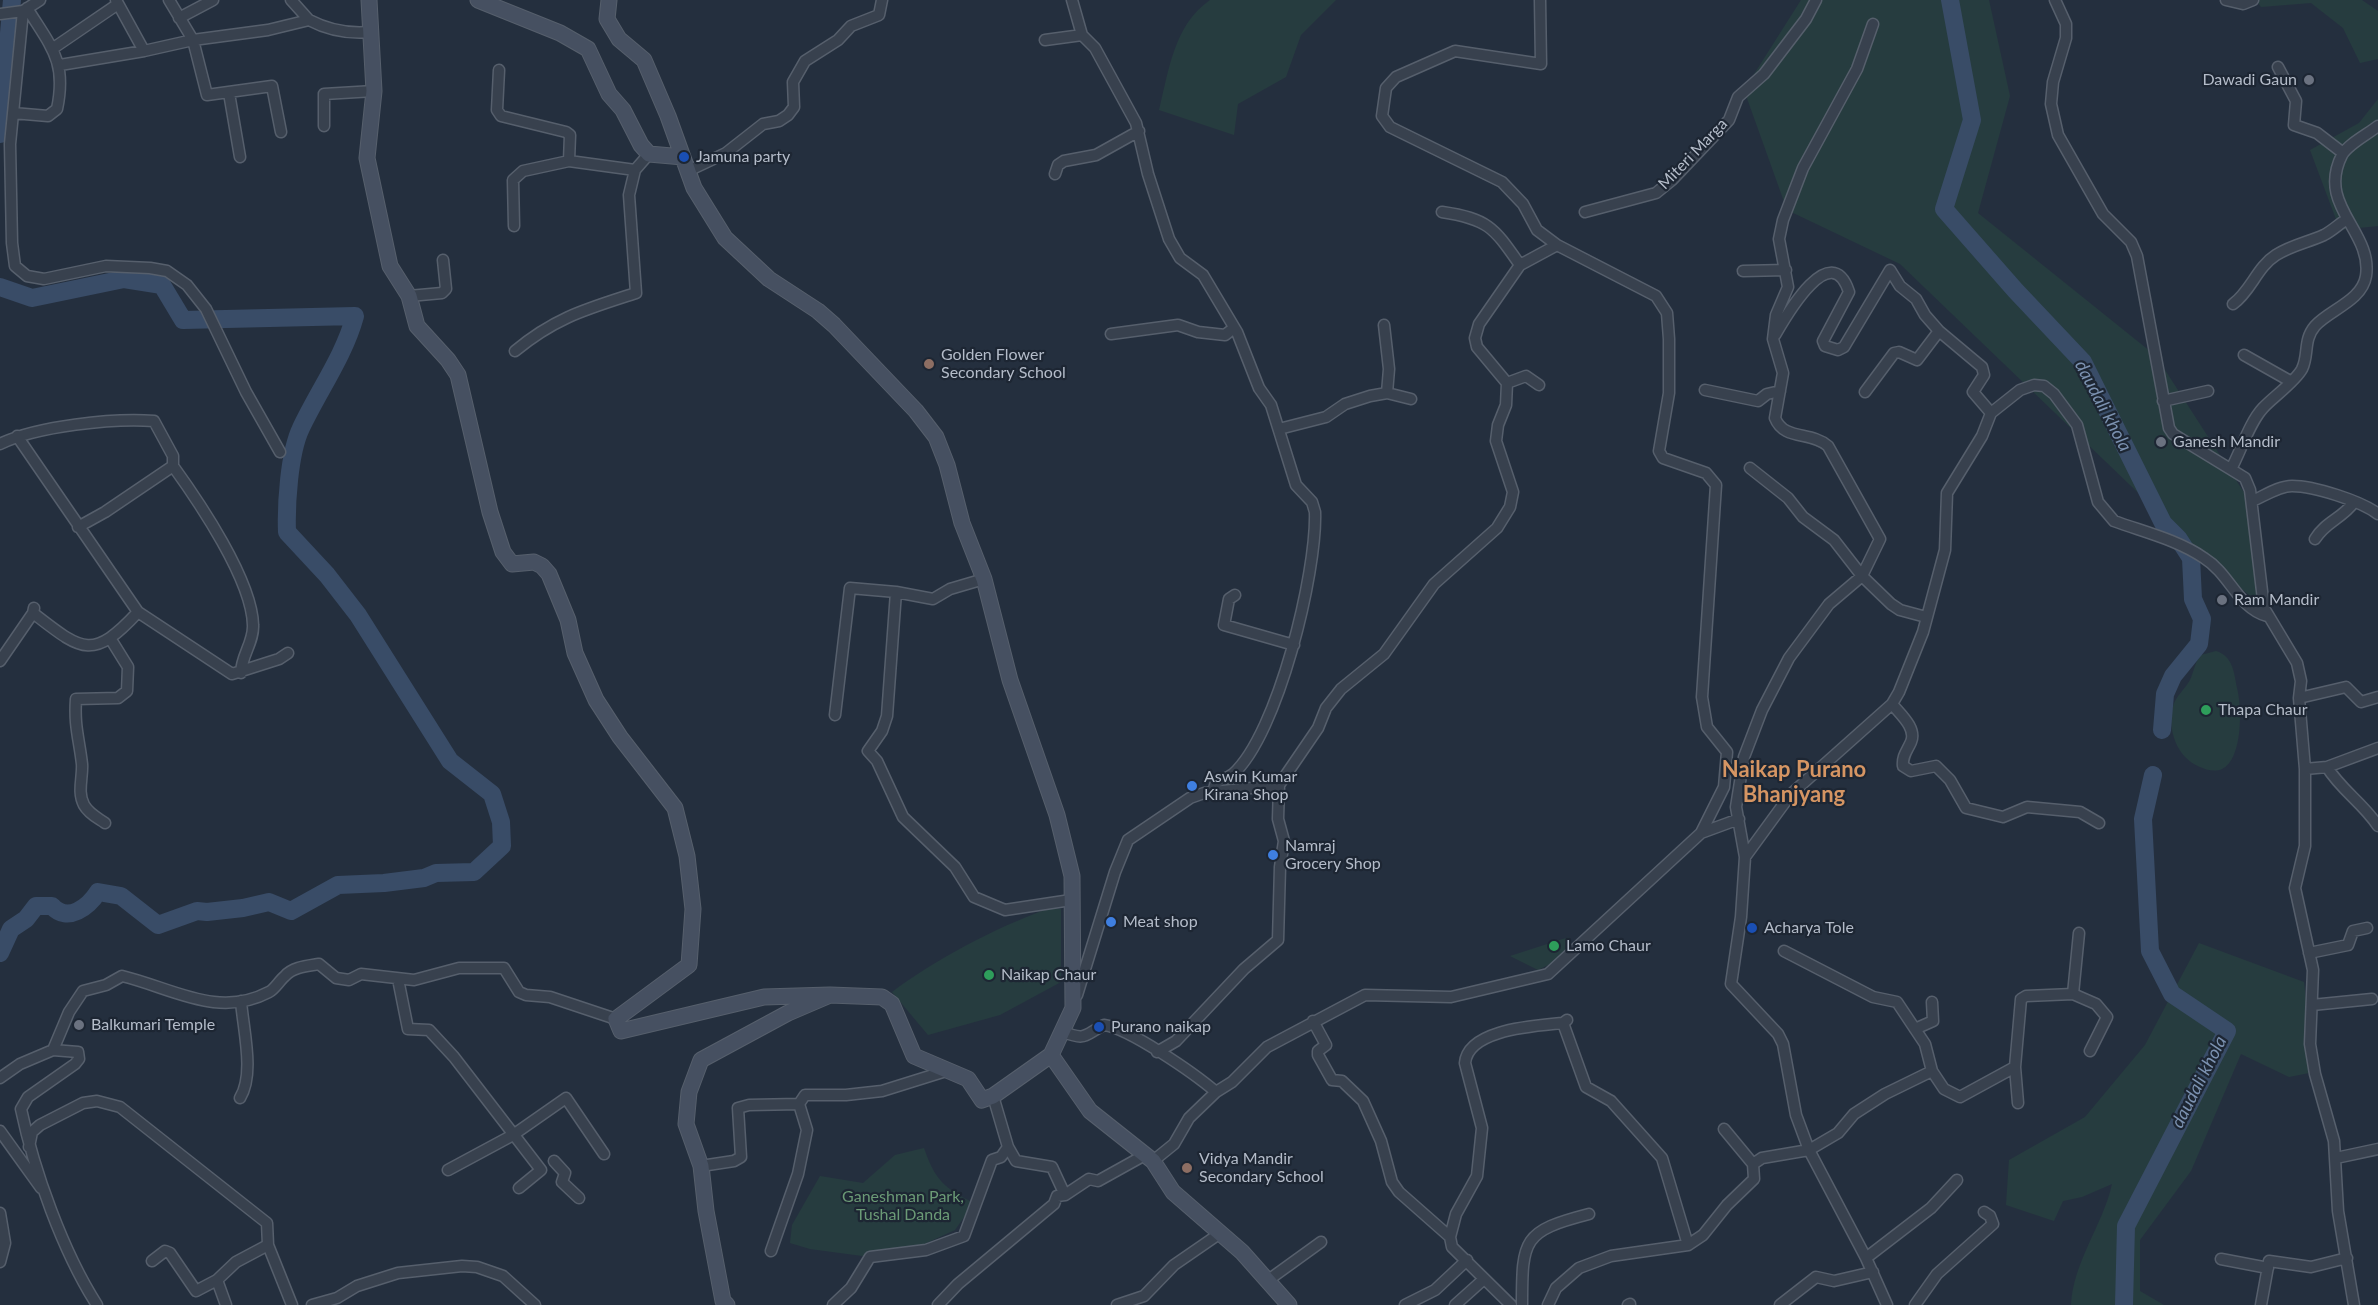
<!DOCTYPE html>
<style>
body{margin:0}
canvas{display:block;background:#242f3e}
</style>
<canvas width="2378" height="1305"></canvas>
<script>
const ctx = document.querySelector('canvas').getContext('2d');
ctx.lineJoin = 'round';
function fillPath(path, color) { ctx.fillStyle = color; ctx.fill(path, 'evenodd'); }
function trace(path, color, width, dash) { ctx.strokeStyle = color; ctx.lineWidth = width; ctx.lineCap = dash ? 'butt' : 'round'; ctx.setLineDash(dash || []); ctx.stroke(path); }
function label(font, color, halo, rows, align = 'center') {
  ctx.font = font + ' Lato,sans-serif'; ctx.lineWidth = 4.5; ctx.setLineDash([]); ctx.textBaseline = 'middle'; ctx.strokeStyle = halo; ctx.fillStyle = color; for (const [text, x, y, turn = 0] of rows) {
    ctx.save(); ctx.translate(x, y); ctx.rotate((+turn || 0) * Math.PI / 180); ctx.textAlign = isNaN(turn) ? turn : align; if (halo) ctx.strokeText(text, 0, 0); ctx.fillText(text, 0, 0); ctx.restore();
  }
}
const green = new Path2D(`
 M 1210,0 L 1336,0 L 1301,35 L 1286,77 L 1238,104 L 1234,135 L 1159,110 C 1169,70 1174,25 1210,0 Z
 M 1801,0 L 1989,0 L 2010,96 L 1978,213 L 2156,356 L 2254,508 L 2264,608 L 2207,559 L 1900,264 L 1787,210 L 1744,90 Z
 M 2256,0 L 2362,0 L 2378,11 L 2378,59 L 2360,63 L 2343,28 L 2311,3 L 2261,7 Z
 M 2378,99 L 2378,226 L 2340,230 L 2310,150 L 2359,123 Z
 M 2216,651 C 2233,656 2234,673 2237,688 C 2242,707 2243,759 2222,769 C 2215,772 2206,770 2200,767 C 2177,758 2167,730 2173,706 C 2176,696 2185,689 2190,680 C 2194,671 2195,662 2201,655 Z
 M 1047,909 L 1061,909 L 1061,982 L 1000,1015 L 928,1035 L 892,992 C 936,959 995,928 1047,909 Z
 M 1569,937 L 1566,956 L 1538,970 L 1510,956 Z
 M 2199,943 L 2304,982 L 2314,1072 L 2289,1077 L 2241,1054 L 2191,1171 L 2140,1240 L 2140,1291 L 2164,1305 L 2071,1305 C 2073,1262 2103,1225 2112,1184 L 2082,1197 L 2063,1201 L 2054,1221 L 2006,1205 L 2009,1160 L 2085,1117 L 2145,1045 Z
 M 924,1148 C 935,1180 944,1188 974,1203 L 955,1230 L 920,1246 L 870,1257 L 810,1249 L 790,1243 L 792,1225 L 820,1176 L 863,1183 L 895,1155 Z`);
const river = new Path2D(`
 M 1950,0 L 1972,120 L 1944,209 L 2015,290 L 2083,362 L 2163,523 L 2178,538 L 2191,558 L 2193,599 L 2202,619 L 2199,644 L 2173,676 L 2165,694 L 2162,730
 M 0,134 L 12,0
 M 0,287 L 32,298 L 124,279 L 162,285 L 183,320 L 355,316 C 344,356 319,390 301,428 C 289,453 286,505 287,532 L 327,575 L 358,615 L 450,761 L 492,794 L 501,822 L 502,846 L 474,872 L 436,873 L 424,878 L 384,883 L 338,885 L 291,911 L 269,902 L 243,908 L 207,912 L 197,911 L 158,925 L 121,896 L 98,892 C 89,906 68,924 52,906 L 36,906 L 26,919 L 11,929 L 0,953
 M 2124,1305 L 2126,1226 L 2227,1031 L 2172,994 L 2150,951 L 2143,819 L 2153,775`);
const street = new Path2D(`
 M 291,0 L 309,20
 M 1072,0 L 1082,35 L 1095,48 L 1136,123 L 1148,174 L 1169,239 L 1180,258 L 1203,275 L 1237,332 L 1259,388 L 1271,405 L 1296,485 L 1312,502 L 1315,512 C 1317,572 1278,734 1233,774 C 1229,777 1222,780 1216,782 L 1213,792
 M 1540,0 L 1541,64 L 1455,51 L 1396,77 L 1386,88 L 1382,116 L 1390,127 L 1502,182 L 1523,204 L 1537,230 L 1557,245 L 1656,296 L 1667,313 L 1669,339 L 1669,393 L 1659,451 L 1663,458 L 1706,473 L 1716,485 L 1702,697 L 1707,727 L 1727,752 L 1724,787 L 1701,833
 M 2055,0 L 2066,24 L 2066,38 L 2053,82 L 2051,104 L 2058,135 L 2103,214 L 2131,242 L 2137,256 L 2169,428 L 2173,434 L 2245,478 L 2250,490 L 2264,608 L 2297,663 L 2301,681 L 2299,698 L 2305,769 L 2305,846 L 2295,888 L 2313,970 L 2310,1044 L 2315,1074 L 2334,1141 L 2338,1211 L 2354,1305
 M 2226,0 L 2243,4 L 2253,0
 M 23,11 L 10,144 L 12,243 L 15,266 L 27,276 L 44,279 L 106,266 L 150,268 L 167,271 L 187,285 L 206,309 L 246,392 L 280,452
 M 0,14 L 23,11 L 40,0
 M 179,18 L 213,0
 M 1873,24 L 1857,69 L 1803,168 L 1783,220 L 1779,239 L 1788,287 L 1776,315 L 1773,339 L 1783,373 L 1775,418 C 1784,441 1811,431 1828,446 L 1880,539 L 1862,576 L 1829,604 L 1789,658 L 1762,710 L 1744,757 L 1736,807 L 1745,857 L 1741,917 L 1731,984 L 1778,1034 L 1783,1044 L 1796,1115 L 1809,1150 L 1866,1258 L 1887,1305
 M 1045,40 L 1082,35
 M 52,49 L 118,4
 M 144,51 L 193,40 L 169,0
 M 60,65 L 144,51 L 116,0
 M 2278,67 L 2296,101 L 2294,125 L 2317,133 L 2343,153
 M 499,70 L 497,110 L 501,116 L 566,132 L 570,135 L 569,161
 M 229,93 L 240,157
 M 13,113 L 48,116 L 57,109 C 67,61 51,47 27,8
 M 324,126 L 324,94 L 374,91
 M 281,132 L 272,86 L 207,95 L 193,40 L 268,30 L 309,20 C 328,30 348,34 370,32
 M 688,171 L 726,153 L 763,124 L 779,121 L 788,115 L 794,107 L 793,82 L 805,61 L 838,40 L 851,26 L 879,15 L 882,0
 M 1055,174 L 1058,165 L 1064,161 L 1096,155 L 1139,131
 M 1442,212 C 1489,219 1494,228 1520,265
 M 1585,212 L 1656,193 L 1672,180 L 1729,120 L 1738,97 L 1764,74 L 1806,19 L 1816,0
 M 514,226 L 513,180 L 523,171 L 569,161 L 635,170
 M 1743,271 L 1786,270
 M 409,296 L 442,293 L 446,289 L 443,260
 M 2233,304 C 2251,291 2257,267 2276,255 C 2292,245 2309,242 2324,235 C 2332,231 2339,224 2347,219
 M 1384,325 L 1389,369 L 1387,393
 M 1111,334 L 1178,325 L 1198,332 L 1225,335 L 1234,328
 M 1775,335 C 1786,316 1831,237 1849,292 L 1823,341 L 1825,346 L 1838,350 L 1844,347 L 1890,270 L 1900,286 L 1916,299 L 1925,315 L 1939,331 L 1982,367 L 1984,375 L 1973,392 L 1991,413
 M 515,351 C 556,317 587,309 636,293 L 629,195 L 635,170 L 649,154
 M 2244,355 L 2290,381
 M 1507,383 L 1526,376 L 1539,385
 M 1705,390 L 1758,401 L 1767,394 L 1780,391
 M 1865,392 L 1894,353 L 1899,352 L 1917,360 L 1939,331
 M 2163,401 L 2208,391
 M 1279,429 L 1326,417 L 1345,404 L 1370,396 L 1387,393 L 1411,399
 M 17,436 L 138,612 L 232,674 L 279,659 L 288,653
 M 0,444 C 37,426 113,418 154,421 L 173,456 L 173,466 L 105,512 L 78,527
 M 173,466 C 199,502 252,580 253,625 C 254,642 241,656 241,673
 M 1750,468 L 1788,498 L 1803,517 L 1834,540 L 1862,576 L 1891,604 L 1900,610 L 1926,617
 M 2231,469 C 2241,451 2249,423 2263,408 C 2273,397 2295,382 2302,369 C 2309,355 2303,340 2315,326 C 2329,310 2362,301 2366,276 C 2373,231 2316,206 2342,155 C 2348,144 2368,134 2378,126
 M 2252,501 C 2264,496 2279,486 2292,486 C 2314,486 2361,501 2378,514
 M 2315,539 C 2325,522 2343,518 2354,502
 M 984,579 L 950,589 L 933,599 L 896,592 L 887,716 L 882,731 L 868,751 L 877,761 L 903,817 L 955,867 L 974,897 L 1005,910 L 1071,900
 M 1235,595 L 1229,599 L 1224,625 L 1294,645
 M 33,613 C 81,650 92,662 138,612
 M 0,661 L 33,613 L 34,608
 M 2299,698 L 2346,687 L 2361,702 L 2378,697
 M 1892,704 C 1900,714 1917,728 1911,742 C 1907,751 1902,756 1903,766 L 1911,771 L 1936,766 L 1950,780 L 1966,808 L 2003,817 L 2027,807 L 2080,812 L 2099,823
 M 835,715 L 850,588 L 896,592
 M 2327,767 C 2341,790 2363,803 2378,826
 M 2305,769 L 2327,767 L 2378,748
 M 105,823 C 98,818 89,814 84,805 C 77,792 83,777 82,764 C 79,738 74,726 76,699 L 118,698 L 127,691 L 128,667 L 110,638
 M 1745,857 L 1791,794 L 1892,704 L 1899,692 L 1923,632 L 1945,550 L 1947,493 L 1982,436 L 1991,413 L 2020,390 L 2034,385 L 2044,386 L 2054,394 L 2077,425 L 2098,502 L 2114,521 C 2144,532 2178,540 2204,558 C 2230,574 2238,608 2267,616
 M 1784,951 L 1873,997 L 1897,1002 L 1915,1029
 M 2309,953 L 2348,945 L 2353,931 L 2367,928
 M 398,979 L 408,1029 L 429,1030 L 454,1057 L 541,1170 L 519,1188
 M 2073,994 L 2096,1004 L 2107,1017 L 2090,1051
 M 1077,995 L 1115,872 L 1128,840 L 1190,798 L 1204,793 L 1279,785 L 1318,728 L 1326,708 L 1341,689 L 1384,654 L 1434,584 L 1497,528 L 1510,507 L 1513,492 L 1496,441 L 1498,425 L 1506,405 L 1507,383 L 1477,347 L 1475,338 L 1479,324 L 1520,265 L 1557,245
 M 1932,1002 L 1933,1021 L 1915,1029 L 1925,1044 L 1932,1071
 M 2312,1005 L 2372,999
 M 1313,1021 L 1326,1045 L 1318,1051 L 1318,1055 L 1332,1080 L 1342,1081 L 1363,1101 L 1381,1141 L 1392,1182 L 1399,1192 L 1450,1237
 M 1563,1023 L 1586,1087 L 1611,1101 L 1662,1158 L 1688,1245
 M 1063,1032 C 1087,1041 1084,1035 1104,1025 C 1129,1028 1195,1074 1216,1092
 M 53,1050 L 69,1012 L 83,991 L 106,985 L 122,976 C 172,988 218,1019 269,992 C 275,989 279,981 285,976 C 293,967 307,966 319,964 L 336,978 L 349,980 L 361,974 L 414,980 L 459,968 L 504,968 L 519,992 L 526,995 L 550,997 L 616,1019
 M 1157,1052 L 1176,1041 L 1244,969 L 1278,940 L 1280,867 L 1284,841 L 1278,819 L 1279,785
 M 2015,1067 L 2021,999 L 2026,996 L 2073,994 L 2079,933
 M 0,1078 L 20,1064 L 53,1050 L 78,1052 L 79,1059 L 75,1064 L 28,1097 L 21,1109 C 34,1171 63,1252 97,1305
 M 240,1098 C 255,1074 243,1029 241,1001
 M 1724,1129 L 1753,1164
 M 0,1131 L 41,1188
 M 29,1147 L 32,1132 L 40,1125 L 83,1103 L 97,1101 L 120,1107 L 267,1223 L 268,1245 L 292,1305
 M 1008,1147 L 1016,1161 L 1052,1167 L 1065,1195
 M 2336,1158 L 2378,1149
 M 554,1161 L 565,1173 L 562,1182 L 579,1198
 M 1153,1161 L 1174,1144 L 1189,1118 L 1216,1092 L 1232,1082 L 1267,1047 L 1365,995 L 1451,997 L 1548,974 L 1701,833 L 1739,819
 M 701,1166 L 734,1161 L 741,1157 L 738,1108 L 749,1105 L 799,1104
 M 448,1170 L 513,1135 L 566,1098 L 604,1154
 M 0,1213 L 5,1243 L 0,1262
 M 771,1251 L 798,1174 L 807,1130 L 799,1104 L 805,1095 L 846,1095 L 882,1091 L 946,1071
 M 1866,1258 L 1931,1208 L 1957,1180
 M 2221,1259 L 2268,1268
 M 152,1261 L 165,1251 L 170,1253 L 196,1291 L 217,1280 L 226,1305
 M 217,1280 L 236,1262 L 268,1245
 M 1267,1281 L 1321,1242
 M 312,1305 L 337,1298 L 357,1286 L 398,1273 L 462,1266 L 477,1267 L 503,1276 L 535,1305
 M 833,1305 L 851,1288 L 870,1257 L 926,1250 L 964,1236 L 992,1160 L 1001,1157 L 1008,1147 L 993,1096
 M 938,1305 L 958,1284 L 1054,1204 L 1057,1196 L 1065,1195 L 1089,1179 L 1098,1181 L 1143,1156
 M 1117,1305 L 1144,1296 L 1174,1265 L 1219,1234
 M 1405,1305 L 1435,1290 L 1467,1260
 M 1455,1305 L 1484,1279
 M 1511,1305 L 1452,1247 L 1450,1237 L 1456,1214 L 1477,1176 L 1482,1128 L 1465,1063 C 1468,1029 1535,1026 1563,1023 L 1567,1020
 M 1522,1305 C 1522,1239 1523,1231 1589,1214
 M 1548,1305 L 1556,1288 L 1579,1268 L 1611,1256 L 1688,1245 L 1703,1235 L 1727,1205 L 1754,1179 L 1753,1164 L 1762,1158 L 1809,1150 L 1838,1133 L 1854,1114 L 1885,1094 L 1932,1071 L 1944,1089 L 1960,1097 L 2015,1067 L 2018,1103
 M 1628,1305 L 1630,1304
 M 1780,1305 L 1816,1277 L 1834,1281 L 1873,1272
 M 1915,1305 L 1937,1274 L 1993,1224 L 1990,1216 L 1984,1212
 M 2261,1305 L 2269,1261 L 2311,1267 L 2347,1258`);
const secondary = new Path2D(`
 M 369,0 L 374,91 L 367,158 L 390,266 L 409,296 L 417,326 L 448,360 L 458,375 L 490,512 L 503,552 L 512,564 L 534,562 L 542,566 L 549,574 L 568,620 L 575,653 L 596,700 L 620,737 L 675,808 L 687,856 L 693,909 L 689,965 L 616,1019 L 621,1031 L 764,997 L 830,995
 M 478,0 L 560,33 L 588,49 L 609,94 L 623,110 L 641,145 L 649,154 L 683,157
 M 609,0 L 607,19 L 619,39 L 644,60 L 668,116 L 694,188 L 725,238 L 769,279 L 818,311 L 834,325 L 916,411 L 936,437 L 947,465 L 962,523 L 984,579 L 1010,680 L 1057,815 L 1072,876 L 1073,1008 L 1051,1055 L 1090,1111 L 1153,1161 L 1173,1192 L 1242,1252 L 1289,1305
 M 727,1305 L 723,1301 L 706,1211 L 701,1166 L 686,1124 L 689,1092 L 701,1060 L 788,1013 L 830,995 L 882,997 L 892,1004 L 914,1056 L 968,1079 L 982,1100 L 993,1096 L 1051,1055`);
const markers = [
 [2309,80,6,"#6b7280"],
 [684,157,6,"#1a4fb4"],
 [929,364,6,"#8d6e63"],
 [2161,442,6,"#6b7280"],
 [2222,600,6,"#6b7280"],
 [2206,710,6,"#2e9e5b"],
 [1192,786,6,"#3f7fe0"],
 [1273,855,6,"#3f7fe0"],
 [1111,922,6,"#3f7fe0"],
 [1752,928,6,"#1a4fb4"],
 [1554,946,6,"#2e9e5b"],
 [989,975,6,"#2e9e5b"],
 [79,1025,6,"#6b7280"],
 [1099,1027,6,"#1a4fb4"],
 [1187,1168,6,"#8d6e63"]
];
const poiNames = [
 ["Dawadi Gaun",2297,80,"right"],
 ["Jamuna party",696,157],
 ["Golden Flower",941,355],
 ["Secondary School",941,373],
 ["Ganesh Mandir",2173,442],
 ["Ram Mandir",2234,600],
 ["Thapa Chaur",2218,710],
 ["Aswin Kumar",1204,777],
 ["Kirana Shop",1204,795],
 ["Namraj",1285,846],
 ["Grocery Shop",1285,864],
 ["Meat shop",1123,922],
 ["Acharya Tole",1764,928],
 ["Lamo Chaur",1566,946],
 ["Naikap Chaur",1001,975],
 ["Balkumari Temple",91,1025],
 ["Purano naikap",1111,1027],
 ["Vidya Mandir",1199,1159],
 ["Secondary School",1199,1177]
];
const streetNames = [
 ["Miteri Marga",1693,154,-46]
];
const parkNames = [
 ["Ganeshman Park,",903,1197],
 ["Tushal Danda",903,1215]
];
const waterNames = [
 ["daudali khola",2103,406,62],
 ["daudali khola",2199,1082,-63]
];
const districtNames = [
 ["Naikap Purano",1794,770],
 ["Bhanjyang",1794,795]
];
fillPath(green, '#263c3f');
trace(river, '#394c67', 18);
trace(street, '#565f6c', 13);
trace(secondary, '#565f6c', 17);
trace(street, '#38414e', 10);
trace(secondary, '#465061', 15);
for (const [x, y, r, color] of markers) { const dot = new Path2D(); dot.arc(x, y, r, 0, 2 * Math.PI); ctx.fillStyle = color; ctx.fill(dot); trace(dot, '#1d2633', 2); }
label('16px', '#b4bcc9', '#1d2633', poiNames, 'left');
label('16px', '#b4bcc9', '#1d2633', streetNames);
label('16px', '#6b9a76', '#1d2633', parkNames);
label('italic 18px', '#7c92b1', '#1d2633', waterNames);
label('bold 22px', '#d59563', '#1d2633', districtNames);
</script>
